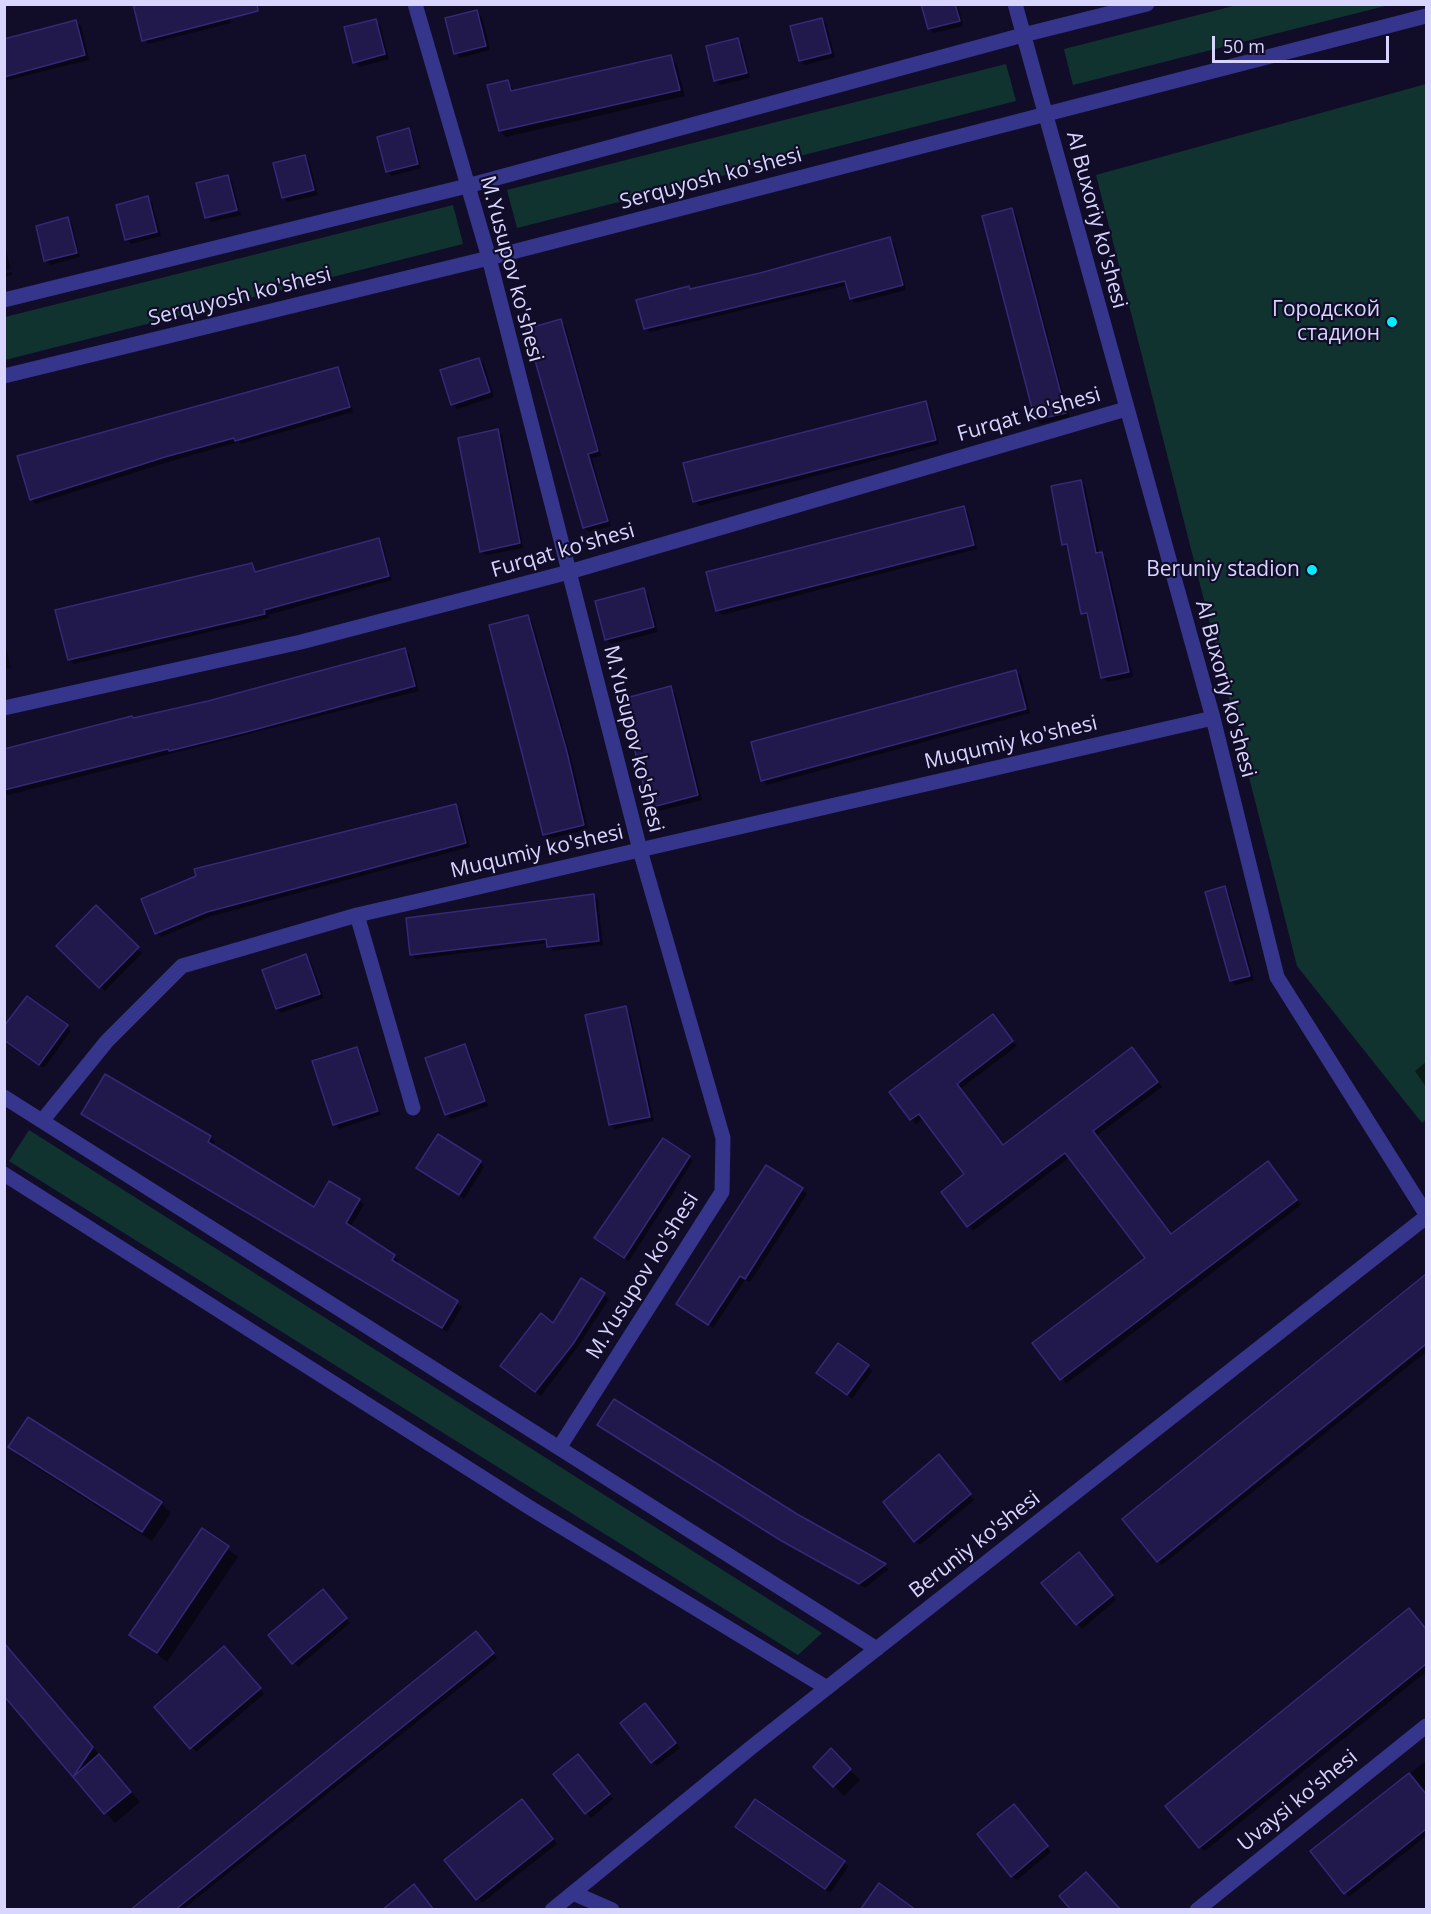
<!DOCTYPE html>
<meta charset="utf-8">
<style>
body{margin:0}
#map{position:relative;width:1431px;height:1914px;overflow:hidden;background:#110d28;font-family:"Open Sans",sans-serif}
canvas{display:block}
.frame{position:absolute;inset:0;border:6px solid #d8d5ff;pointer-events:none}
.scale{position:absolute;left:1212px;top:36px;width:177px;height:27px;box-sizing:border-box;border:3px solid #d8d5ff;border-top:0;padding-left:8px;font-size:18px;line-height:21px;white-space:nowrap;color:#d8d5ff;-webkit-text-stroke:4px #110d28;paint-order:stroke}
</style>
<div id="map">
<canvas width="1431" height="1914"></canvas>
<div class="frame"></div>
<div class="scale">50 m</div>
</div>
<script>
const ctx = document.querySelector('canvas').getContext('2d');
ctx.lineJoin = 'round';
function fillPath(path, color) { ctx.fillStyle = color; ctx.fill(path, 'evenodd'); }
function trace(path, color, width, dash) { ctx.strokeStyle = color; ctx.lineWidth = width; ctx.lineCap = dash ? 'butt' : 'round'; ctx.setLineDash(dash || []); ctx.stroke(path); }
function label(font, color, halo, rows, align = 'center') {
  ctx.font = font + ' "Open Sans",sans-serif'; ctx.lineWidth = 4.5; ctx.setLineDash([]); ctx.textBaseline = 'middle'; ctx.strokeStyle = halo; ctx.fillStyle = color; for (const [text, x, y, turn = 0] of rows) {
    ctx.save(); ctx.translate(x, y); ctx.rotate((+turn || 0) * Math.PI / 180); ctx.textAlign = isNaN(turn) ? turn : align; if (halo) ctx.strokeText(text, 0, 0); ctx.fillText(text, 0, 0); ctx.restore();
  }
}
const green = new Path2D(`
 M 1241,4 L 1389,5 L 1073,85 L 1064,49 Z
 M 1006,64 L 1016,101 L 517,228 L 507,190 Z
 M 1426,84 L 1426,1119 L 1422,1123 L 1297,966 L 1096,175 Z
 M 453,205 L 463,244 L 5,360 L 5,317 Z
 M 29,1130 L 822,1633 L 798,1655 L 9,1161 Z`);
const shadow = new Path2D(`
 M 226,4 L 231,23 L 148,44 L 144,40 Z
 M 923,4 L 958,4 L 963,26 L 934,33 L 929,28 Z
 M 477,12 L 482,17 L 490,50 L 460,58 L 456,53 Z
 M 822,19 L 826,24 L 835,57 L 805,65 L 800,60 Z
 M 375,21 L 380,25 L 389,59 L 359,67 L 354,62 Z
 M 76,22 L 81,26 L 89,60 L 4,81 L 4,41 Z
 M 737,40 L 742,44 L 750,78 L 720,85 L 716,81 L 707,47 Z
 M 670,57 L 676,63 L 685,96 L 506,137 L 500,131 L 508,82 L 515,92 Z
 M 408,130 L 413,135 L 421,168 L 392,176 L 387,171 Z
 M 305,156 L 309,161 L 318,195 L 288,202 L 284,198 Z
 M 228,177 L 232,181 L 239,208 L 207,216 L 207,219 L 206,218 Z
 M 148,198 L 152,203 L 161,236 L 131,244 L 127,239 Z
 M 1012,210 L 1016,214 L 1069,417 L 1040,424 L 1036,419 Z
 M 240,211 L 241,215 L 211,222 L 208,219 Z
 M 67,219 L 72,224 L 80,257 L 50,265 L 46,260 Z
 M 890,239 L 894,243 L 906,290 L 856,303 L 851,298 L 848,285 L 650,332 L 645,328 L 691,290 Z
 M 4,243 L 11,269 L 4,270 Z
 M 12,272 L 12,275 L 4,277 L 4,273 Z
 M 561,321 L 565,325 L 601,456 L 592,458 L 611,526 L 589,532 L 584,528 Z
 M 479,360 L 484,364 L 494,397 L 457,409 L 452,404 Z
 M 338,369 L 342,374 L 353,412 L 241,444 L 239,442 L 171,461 L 36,504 L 31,499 Z
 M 925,403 L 930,407 L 939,444 L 699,506 L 694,501 Z
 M 497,431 L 502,435 L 523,548 L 486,555 L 481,551 Z
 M 1081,481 L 1085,486 L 1099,554 L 1106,558 L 1133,677 L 1107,682 L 1103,677 L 1090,618 L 1083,614 L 1068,549 L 1064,545 Z
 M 963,508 L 968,512 L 977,549 L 722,615 L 718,610 Z
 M 378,540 L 383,545 L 392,580 L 268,615 L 269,618 L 74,664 L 69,659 L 252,565 L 257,573 Z
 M 643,590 L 648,595 L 658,632 L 611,644 L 607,640 Z
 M 527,616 L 532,621 L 571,758 L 588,829 L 549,839 L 545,834 Z
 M 4,639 L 11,668 L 4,669 Z
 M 405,649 L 409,654 L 419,691 L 4,796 L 4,750 L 209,702 Z
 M 1016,672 L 1021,676 L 1030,713 L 767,785 L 763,780 Z
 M 670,688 L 675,693 L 702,800 L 655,812 L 650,807 Z
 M 456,805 L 460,810 L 470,847 L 212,916 L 161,937 L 157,933 Z
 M 1225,888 L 1229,893 L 1254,980 L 1236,985 L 1231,981 Z
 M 593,895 L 598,900 L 603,945 L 553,951 L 548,943 L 416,959 L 412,954 Z
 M 96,907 L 142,953 L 105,991 L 58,946 Z
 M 306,956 L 310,960 L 324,998 L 281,1013 L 277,1009 Z
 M 626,1008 L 630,1013 L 654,1121 L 615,1129 L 610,1124 Z
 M 997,1021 L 1017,1046 L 960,1089 L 1003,1146 L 1136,1053 L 1162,1087 L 1096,1136 L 1172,1236 L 1272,1168 L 1301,1205 L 1066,1384 L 1034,1343 L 1147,1258 L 1070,1157 L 973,1231 L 943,1192 L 966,1174 L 924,1118 L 916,1124 L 911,1119 Z
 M 67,1026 L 71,1031 L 44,1068 L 4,1040 Z
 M 464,1045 L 469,1050 L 488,1106 L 451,1119 L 446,1114 Z
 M 357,1048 L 361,1053 L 381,1115 L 339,1129 L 335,1125 L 314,1062 Z
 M 1426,1062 L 1426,1087 L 1415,1071 Z
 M 105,1076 L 211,1137 L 215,1142 L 213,1146 L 315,1209 L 359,1200 L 364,1205 L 350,1228 L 394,1256 L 399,1261 L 397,1264 L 462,1307 L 447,1332 L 88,1118 L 83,1114 Z
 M 689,1157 L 693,1161 L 629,1261 L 596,1238 Z
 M 480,1162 L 484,1167 L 464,1199 L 418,1168 Z
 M 802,1189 L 807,1194 L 750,1282 L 745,1280 L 713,1328 L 683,1308 Z
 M 1422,1280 L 1426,1284 L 1426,1342 L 1157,1559 Z
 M 604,1294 L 609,1299 L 577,1348 L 541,1396 L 507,1370 L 553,1325 Z
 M 1426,1346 L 1426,1352 L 1162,1565 L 1159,1562 Z
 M 868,1366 L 872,1371 L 852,1399 L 823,1377 Z
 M 599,1425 L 796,1515 L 889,1569 L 865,1588 L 786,1544 Z
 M 10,1447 L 161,1503 L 171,1513 L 152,1541 L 20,1457 Z
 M 944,1461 L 974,1500 L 920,1545 L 915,1541 Z
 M 202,1530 L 238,1557 L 167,1662 L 131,1634 Z
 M 1083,1559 L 1116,1600 L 1082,1629 L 1044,1583 Z
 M 327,1596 L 350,1623 L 298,1667 L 294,1663 Z
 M 1414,1614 L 1426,1630 L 1426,1672 L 1205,1851 L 1200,1847 Z
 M 480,1637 L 497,1658 L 182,1910 L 128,1910 Z
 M 4,1643 L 140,1802 L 115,1823 L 4,1693 Z
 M 228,1653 L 264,1694 L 196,1752 L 156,1707 Z
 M 649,1709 L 680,1748 L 657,1766 L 653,1762 Z
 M 831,1751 L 860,1780 L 844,1796 L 815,1767 Z
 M 583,1761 L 613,1799 L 591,1818 L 555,1774 Z
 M 1426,1761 L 1426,1836 L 1349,1897 L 1312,1851 Z
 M 526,1806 L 557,1844 L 482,1903 L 477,1899 Z
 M 1018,1811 L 1051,1852 L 1017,1880 L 1012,1876 Z
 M 737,1827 L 844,1862 L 848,1867 L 830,1893 Z`);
const building = new Path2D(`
 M 133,4 L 257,4 L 258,11 L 142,41 Z
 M 921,4 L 955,4 L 960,21 L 928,29 Z
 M 477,10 L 486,46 L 454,54 L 445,18 Z
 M 822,18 L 831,53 L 799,61 L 790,26 Z
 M 376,19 L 385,54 L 353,63 L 344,27 Z
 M 76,20 L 85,55 L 4,77 L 4,39 Z
 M 738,38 L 747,73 L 714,81 L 706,46 Z
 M 671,55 L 680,90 L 499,131 L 487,85 L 508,80 L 511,91 Z
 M 409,128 L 418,164 L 386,172 L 377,137 Z
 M 305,155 L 314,190 L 282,198 L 273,163 Z
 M 228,175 L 237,210 L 205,218 L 196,183 Z
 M 148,196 L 157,232 L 125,240 L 116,205 Z
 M 1012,208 L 1066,413 L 1035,420 L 982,216 Z
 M 68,217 L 77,253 L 44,261 L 36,226 Z
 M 890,237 L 903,285 L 850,299 L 845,281 L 644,329 L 636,300 L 689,286 L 690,289 L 760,273 Z
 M 561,319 L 598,451 L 588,454 L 608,521 L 583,528 L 526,329 Z
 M 479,358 L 490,392 L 451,405 L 440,370 Z
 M 338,367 L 350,407 L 235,441 L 234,438 L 165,457 L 30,500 L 17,456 Z
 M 926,401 L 936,440 L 693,502 L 683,463 Z
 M 498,429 L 520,543 L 480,552 L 458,438 Z
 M 1081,480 L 1096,553 L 1102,552 L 1129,672 L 1101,678 L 1087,613 L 1081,614 L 1067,544 L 1062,545 L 1051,486 Z
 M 964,506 L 974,545 L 716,611 L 706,572 Z
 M 379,538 L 389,576 L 264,610 L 265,614 L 68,660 L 55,610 L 252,563 L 255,572 Z
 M 644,588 L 654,627 L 605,640 L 595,601 Z
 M 528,615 L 567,752 L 584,825 L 543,835 L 489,625 Z
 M 405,648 L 415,686 L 246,732 L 169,751 L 168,749 L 4,790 L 4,749 L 132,716 L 133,718 L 208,701 Z
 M 1016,670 L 1026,709 L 761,781 L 751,742 Z
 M 671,686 L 698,795 L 649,808 L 622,699 Z
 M 456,804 L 466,843 L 207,912 L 155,934 L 141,899 L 196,876 L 194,869 Z
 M 1225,886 L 1250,976 L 1230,981 L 1205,892 Z
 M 594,894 L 599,941 L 547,947 L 546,939 L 410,955 L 406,918 Z
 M 96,905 L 139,947 L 99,988 L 56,946 Z
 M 306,954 L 320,994 L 276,1009 L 262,970 Z
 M 27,996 L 68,1025 L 39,1065 L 4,1040 L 4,1026 Z
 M 626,1006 L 650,1117 L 609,1125 L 585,1015 Z
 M 993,1014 L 1013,1041 L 957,1084 L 1003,1145 L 1132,1047 L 1158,1082 L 1093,1131 L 1171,1234 L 1268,1161 L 1297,1200 L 1060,1380 L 1032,1343 L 1145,1258 L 1065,1153 L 967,1227 L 941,1192 L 964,1174 L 919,1114 L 910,1120 L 889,1092 Z
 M 465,1044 L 485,1101 L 445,1115 L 425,1058 Z
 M 357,1047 L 378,1111 L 333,1125 L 312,1061 Z
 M 105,1074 L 211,1136 L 208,1142 L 314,1207 L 329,1181 L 360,1199 L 346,1223 L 395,1255 L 392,1260 L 458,1301 L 442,1328 L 81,1114 Z
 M 438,1134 L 481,1161 L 459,1195 L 416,1168 Z
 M 663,1138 L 690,1156 L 624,1258 L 594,1238 Z
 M 766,1165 L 803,1188 L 745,1279 L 740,1276 L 708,1325 L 676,1304 Z
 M 1426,1274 L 1426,1344 L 1157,1562 L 1122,1519 Z
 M 581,1278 L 605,1293 L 573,1344 L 535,1392 L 500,1366 L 541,1313 L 553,1323 Z
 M 838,1343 L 869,1365 L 847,1395 L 816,1373 Z
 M 614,1399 L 797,1514 L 886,1564 L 859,1584 L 780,1540 L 597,1425 Z
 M 28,1417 L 162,1502 L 142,1532 L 8,1447 Z
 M 939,1454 L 971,1494 L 914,1542 L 883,1502 Z
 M 202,1528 L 229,1546 L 157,1653 L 129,1635 Z
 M 1079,1552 L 1113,1595 L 1076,1625 L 1041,1583 Z
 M 323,1589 L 347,1618 L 292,1664 L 268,1635 Z
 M 1409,1608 L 1426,1629 L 1426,1664 L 1199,1848 L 1165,1806 Z
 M 476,1631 L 494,1653 L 359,1762 L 175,1910 L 130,1910 Z
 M 4,1643 L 93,1747 L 73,1777 L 4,1696 Z
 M 224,1646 L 261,1688 L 190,1749 L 154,1707 Z
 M 645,1703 L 676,1743 L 651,1763 L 620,1723 Z
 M 831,1748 L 851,1769 L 833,1787 L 813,1767 Z
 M 99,1754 L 131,1792 L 104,1814 L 73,1777 Z
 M 578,1754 L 610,1794 L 585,1814 L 553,1774 Z
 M 1409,1773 L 1426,1794 L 1426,1829 L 1344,1894 L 1310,1851 Z
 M 522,1799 L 553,1839 L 476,1900 L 444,1860 Z
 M 755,1799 L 845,1861 L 825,1889 L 735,1827 Z
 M 1014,1804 L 1048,1846 L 1011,1877 L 977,1834 Z
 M 1086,1872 L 1121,1910 L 1071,1910 L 1059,1896 Z
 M 879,1883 L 916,1910 L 860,1910 Z
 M 414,1884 L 434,1910 L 382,1910 Z`);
const minor = new Path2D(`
 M 415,4 L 489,258 L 640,850 L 723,1138 L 722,1192 L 559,1448
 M 1015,4 L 1213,718 L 1277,977 L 1426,1214
 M 4,300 L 467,186 L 1023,35 L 1147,4
 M 4,376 L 489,258 L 1426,16
 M 4,708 L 301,642 L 569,572 L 1126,409
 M 357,915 L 413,1108
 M 4,1097 L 877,1649
 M 42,1121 L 107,1041 L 182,966 L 357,915 L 1213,718
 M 4,1174 L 532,1509 L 827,1688
 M 573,1893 L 612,1910
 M 552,1910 L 753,1746 L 1426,1217
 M 1197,1910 L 1426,1726`);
const markers = [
 [1392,322,6,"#01eeff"],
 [1312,570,6,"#01eeff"]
];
const streetNames = [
 ["Serquyosh ko'shesi",711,179,-15],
 ["Al Buxoriy ko'shesi",1096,220,75],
 ["M.Yusupov ko'shesi",511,269,75],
 ["Serquyosh ko'shesi",240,297,-14],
 ["Furqat ko'shesi",1029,415,-16],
 ["Furqat ko'shesi",563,551,-16],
 ["Al Buxoriy ko'shesi",1225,689,75],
 ["M.Yusupov ko'shesi",633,739,76],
 ["Muqumiy ko'shesi",1011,743,-13],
 ["Muqumiy ko'shesi",537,852,-13],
 ["M.Yusupov ko'shesi",643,1276,-58],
 ["Beruniy ko'shesi",975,1545,-38],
 ["Uvaysi ko'shesi",1298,1801,-39]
];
const poiNames = [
 ["Городской",1380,310],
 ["стадион",1380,334],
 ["Beruniy stadion",1300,570]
];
fillPath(green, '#103330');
fillPath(shadow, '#0007');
fillPath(building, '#21184b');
trace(building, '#352879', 1.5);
trace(minor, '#35358b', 15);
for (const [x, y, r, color] of markers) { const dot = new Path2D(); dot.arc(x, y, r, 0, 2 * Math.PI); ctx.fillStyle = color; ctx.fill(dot); trace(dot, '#110d28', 2); }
label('21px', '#d8d5ff', '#110d28', streetNames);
label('21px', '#d8d5ff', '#110d28', poiNames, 'right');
</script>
